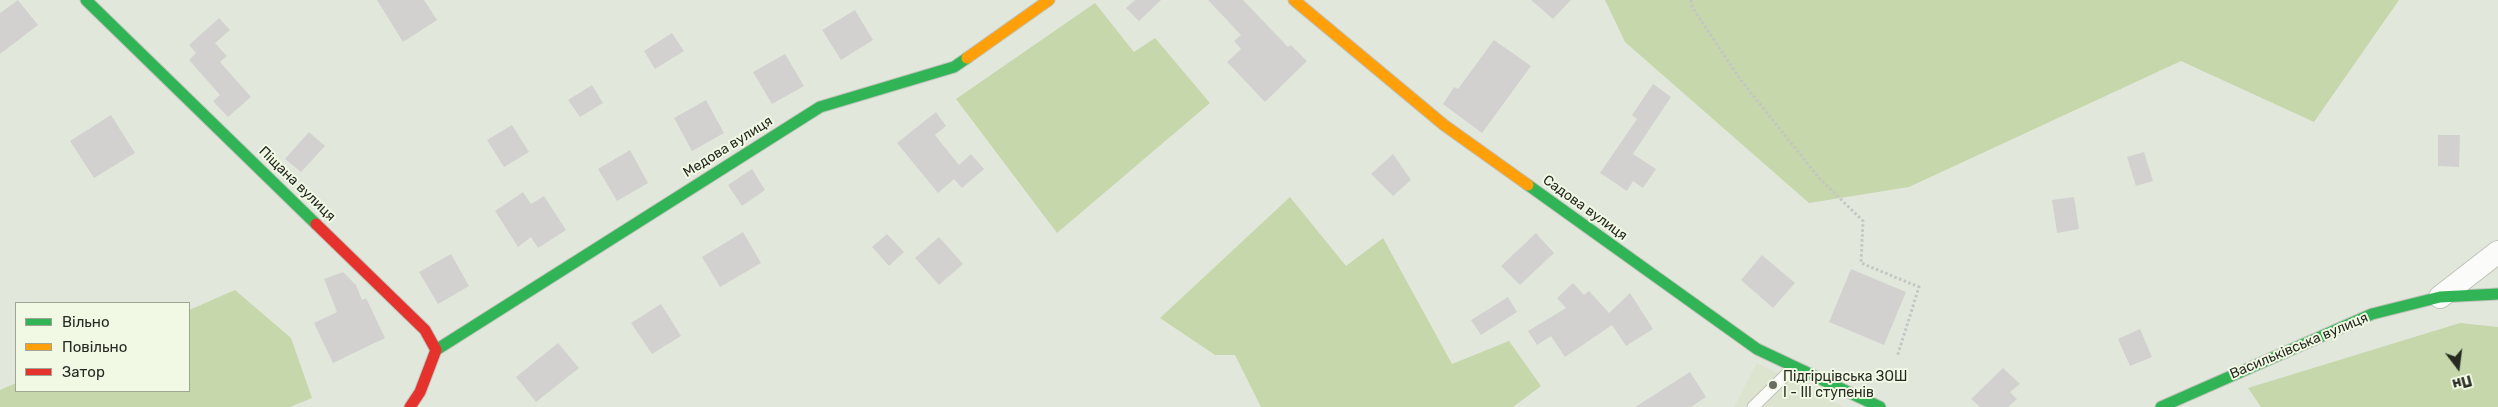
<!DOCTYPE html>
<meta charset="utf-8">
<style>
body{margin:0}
#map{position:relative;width:2498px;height:407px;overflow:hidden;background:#e2e7dc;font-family:Rubik,sans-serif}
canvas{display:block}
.legend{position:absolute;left:15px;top:302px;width:175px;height:90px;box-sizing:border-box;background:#f1f9e4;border:1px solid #a0a696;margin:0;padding:6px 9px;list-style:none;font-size:15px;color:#272a22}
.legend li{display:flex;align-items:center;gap:10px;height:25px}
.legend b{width:25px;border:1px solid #a0a696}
.north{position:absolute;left:2433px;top:342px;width:50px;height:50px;-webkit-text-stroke:4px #f1f9e4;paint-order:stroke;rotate:165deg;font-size:14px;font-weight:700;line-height:20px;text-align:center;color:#272a22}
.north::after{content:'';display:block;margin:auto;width:18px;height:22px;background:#272a22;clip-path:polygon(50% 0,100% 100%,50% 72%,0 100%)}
</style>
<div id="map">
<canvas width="2498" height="407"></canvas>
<ul class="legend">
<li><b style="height:6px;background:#30b455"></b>Вільно</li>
<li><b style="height:6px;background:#ff9f0a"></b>Повільно</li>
<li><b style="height:6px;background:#e5322d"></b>Затор</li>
</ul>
<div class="north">Пн</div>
</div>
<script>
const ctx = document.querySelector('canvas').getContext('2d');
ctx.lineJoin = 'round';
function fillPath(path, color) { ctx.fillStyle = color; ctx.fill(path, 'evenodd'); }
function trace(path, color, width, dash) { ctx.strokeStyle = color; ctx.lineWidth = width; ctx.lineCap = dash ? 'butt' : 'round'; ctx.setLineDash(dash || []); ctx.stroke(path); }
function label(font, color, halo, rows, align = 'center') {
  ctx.font = font + ' Rubik,sans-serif'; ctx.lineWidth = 4; ctx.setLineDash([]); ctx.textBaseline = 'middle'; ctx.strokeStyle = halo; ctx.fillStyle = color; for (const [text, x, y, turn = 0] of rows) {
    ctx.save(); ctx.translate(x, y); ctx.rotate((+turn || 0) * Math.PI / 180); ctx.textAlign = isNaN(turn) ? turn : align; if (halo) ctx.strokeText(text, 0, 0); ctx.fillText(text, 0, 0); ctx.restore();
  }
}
const built = new Path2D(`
 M 1757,363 L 1844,407 L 1734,407 Z`);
const green = new Path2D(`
 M 1605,0 L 2399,0 L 2314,122 L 2181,61 L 1909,187 L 1809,203 L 1625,42 Z
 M 1095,3 L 1134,52 L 1155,38 L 1210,103 L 1057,233 L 956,99 Z
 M 1290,197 L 1346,266 L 1383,238 L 1452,364 L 1509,341 L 1541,386 L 1513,407 L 1261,407 L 1235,355 L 1215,355 L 1160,318 Z
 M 235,290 L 291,338 L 312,398 L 290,407 L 0,407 L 0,390 L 16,383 L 16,391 L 189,391 L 189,310 Z
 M 2460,323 L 2498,327 L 2498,407 L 2261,407 L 2248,388 Z`);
const building = new Path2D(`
 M 18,0 L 38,25 L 0,54 L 0,13 Z
 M 377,0 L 424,0 L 437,20 L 403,42 Z
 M 1135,0 L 1161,0 L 1139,21 L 1126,8 Z
 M 1208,0 L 1243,0 L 1288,47 L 1291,45 L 1307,61 L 1265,102 L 1227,62 L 1241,49 L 1234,41 L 1241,35 Z
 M 1531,0 L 1571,0 L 1553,19 Z
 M 855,10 L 873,40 L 841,60 L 822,30 Z
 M 219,18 L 230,30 L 215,43 L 227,56 L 220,62 L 251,97 L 228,117 L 213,101 L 220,95 L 189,60 L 196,53 L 189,45 Z
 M 672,33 L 684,51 L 655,69 L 644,51 Z
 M 1494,40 L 1531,66 L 1482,133 L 1443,104 L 1454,87 L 1458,89 Z
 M 785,54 L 804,86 L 772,104 L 753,72 Z
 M 1653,84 L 1671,97 L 1633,154 L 1656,169 L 1643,188 L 1633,181 L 1627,191 L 1600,173 L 1637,119 L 1632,115 Z
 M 592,85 L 603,103 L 580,117 L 568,100 Z
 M 706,100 L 724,133 L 692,151 L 674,118 Z
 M 936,112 L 946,126 L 935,135 L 959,165 L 971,154 L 984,169 L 962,188 L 954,179 L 938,193 L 897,143 Z
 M 111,115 L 135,153 L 94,178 L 70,141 Z
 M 512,125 L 529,152 L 504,167 L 487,140 Z
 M 309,132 L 325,146 L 301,172 L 285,159 Z
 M 2438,135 L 2460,135 L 2459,167 L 2438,166 Z
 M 630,150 L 648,183 L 617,201 L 598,169 Z
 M 2144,152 L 2153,181 L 2136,186 L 2127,157 Z
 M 1393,154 L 1411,180 L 1393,196 L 1371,174 Z
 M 752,169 L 765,190 L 742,206 L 728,185 Z
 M 523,192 L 531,204 L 544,196 L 566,230 L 538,248 L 531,237 L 518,247 L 495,211 Z
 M 2074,197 L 2079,229 L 2057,233 L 2052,200 Z
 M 743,232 L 761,263 L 720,287 L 702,257 Z
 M 1536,233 L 1554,253 L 1520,285 L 1501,266 Z
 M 887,234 L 904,252 L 889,266 L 872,247 Z
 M 939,237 L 963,264 L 939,285 L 915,258 Z
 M 451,254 L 469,286 L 438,304 L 419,272 Z
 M 1762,255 L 1795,283 L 1773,308 L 1741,280 Z
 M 1851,269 L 1906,292 L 1884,345 L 1829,322 Z
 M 343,272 L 356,285 L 362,300 L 366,298 L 385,338 L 333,363 L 314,323 L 337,312 L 324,279 Z
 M 1573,283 L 1584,295 L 1589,291 L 1609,313 L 1630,293 L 1653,329 L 1626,346 L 1612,325 L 1565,357 L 1551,336 L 1537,345 L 1528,331 L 1566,308 L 1557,298 Z
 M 1508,297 L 1517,312 L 1481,335 L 1471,320 Z
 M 661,304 L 681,336 L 652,354 L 631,323 Z
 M 2140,329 L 2152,357 L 2130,366 L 2118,339 Z
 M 558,343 L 579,368 L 536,402 L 516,377 Z
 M 2003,368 L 2020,384 L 2010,392 L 2017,399 L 2008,407 L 1980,407 L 1971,399 Z
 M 1690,372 L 1706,397 L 1691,407 L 1635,407 Z`);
const path = new Path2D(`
 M 1691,0 L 1692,7 L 1740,79 L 1819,178 L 1863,221 L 1861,263 L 1919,287 L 1897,357`);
const lane = new Path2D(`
 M 1753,407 L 1794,367`);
const street = new Path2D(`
 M 2440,297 L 2498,252`);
const fast = new Path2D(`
 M 86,0 L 316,224
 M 1528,185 L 1757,349 L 1880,407
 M 436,350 L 820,107 L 954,67 L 967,58
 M 2161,407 L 2372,314 L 2440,297 L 2498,294`);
const slow = new Path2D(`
 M 1294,0 L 1444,125 L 1528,185
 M 967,58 L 1049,0`);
const jam = new Path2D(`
 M 316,224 L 425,330 L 436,350 L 420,392 L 410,407`);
const markers = [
 [1773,385,5,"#686c63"]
];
const streetNames = [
 ["Медова вулиця",728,147,-32],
 ["Піщана вулиця",297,184,44],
 ["Садова вулиця",1585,208,36],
 ["Васильківська вулиця",2299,346,-23]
];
const poiNames = [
 ["Підгірцівська ЗОШ",1783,377],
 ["І - ІІІ ступенів",1783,393]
];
fillPath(built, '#dce4d0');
fillPath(green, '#c6d7ab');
fillPath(building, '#d2d1cf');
trace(lane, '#bfc3ba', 13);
trace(street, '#bfc3ba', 24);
trace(fast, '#bfc3ba', 13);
trace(slow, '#bfc3ba', 13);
trace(jam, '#bfc3ba', 13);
trace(path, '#c5c6c3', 3, [2.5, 2.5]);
trace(lane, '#fbfbfa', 11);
trace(street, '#fbfbfa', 22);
trace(fast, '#30b455', 11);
trace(slow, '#ff9f0a', 11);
trace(jam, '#e5322d', 11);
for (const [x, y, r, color] of markers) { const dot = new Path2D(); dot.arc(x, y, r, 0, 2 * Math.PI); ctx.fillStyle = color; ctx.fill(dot); trace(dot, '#f1f9e4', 2); }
label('14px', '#272a22', '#f1f9e4', streetNames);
label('14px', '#272a22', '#f1f9e4', poiNames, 'left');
</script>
